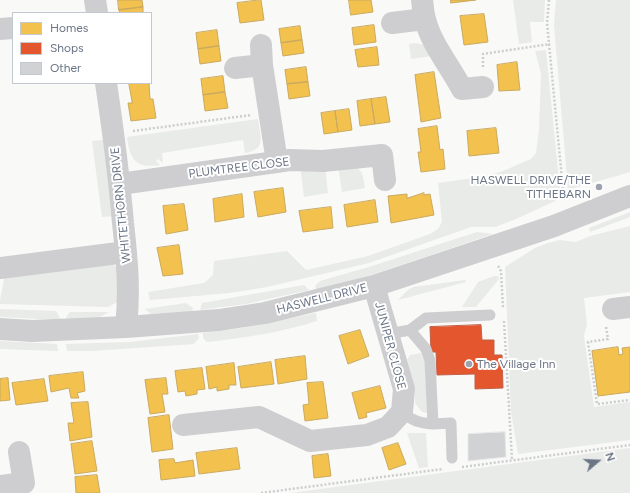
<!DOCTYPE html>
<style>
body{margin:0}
#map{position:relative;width:630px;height:493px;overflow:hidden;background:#f9f9f8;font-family:Figtree,sans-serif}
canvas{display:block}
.legend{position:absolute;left:12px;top:12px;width:140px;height:72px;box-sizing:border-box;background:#fff;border:1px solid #c4c8cf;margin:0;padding:5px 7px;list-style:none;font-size:12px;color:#6b7586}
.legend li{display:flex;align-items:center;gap:8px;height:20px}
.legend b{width:20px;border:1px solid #c4c8cf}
.north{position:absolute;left:578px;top:441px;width:40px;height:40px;-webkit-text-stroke:3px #fff;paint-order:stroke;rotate:71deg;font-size:11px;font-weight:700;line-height:16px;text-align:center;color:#6b7586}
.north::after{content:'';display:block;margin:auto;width:14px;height:18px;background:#6b7586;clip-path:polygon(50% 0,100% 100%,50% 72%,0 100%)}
</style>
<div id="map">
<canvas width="630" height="493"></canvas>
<ul class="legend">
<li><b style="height:11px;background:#f2c14e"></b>Homes</li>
<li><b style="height:11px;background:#e4572e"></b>Shops</li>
<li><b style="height:11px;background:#d1d2d4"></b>Other</li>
</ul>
<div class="north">N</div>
</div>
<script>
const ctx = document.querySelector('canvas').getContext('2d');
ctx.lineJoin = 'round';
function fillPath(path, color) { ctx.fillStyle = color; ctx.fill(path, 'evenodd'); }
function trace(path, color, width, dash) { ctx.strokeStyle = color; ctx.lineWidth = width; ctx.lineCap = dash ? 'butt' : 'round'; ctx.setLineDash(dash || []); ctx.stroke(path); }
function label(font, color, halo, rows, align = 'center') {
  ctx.font = font + ' Figtree,sans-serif'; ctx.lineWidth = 4; ctx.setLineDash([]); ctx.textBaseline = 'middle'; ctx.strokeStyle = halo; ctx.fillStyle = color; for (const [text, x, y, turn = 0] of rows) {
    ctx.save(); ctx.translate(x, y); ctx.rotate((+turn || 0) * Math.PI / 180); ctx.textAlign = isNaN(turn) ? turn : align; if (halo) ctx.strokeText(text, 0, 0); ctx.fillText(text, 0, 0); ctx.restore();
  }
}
const green = new Path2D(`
 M 513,0 L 545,0 L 544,22 L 530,22 L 532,42 L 519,44 Z
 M 556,0 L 630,0 L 630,172 L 568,190 L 554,25 Z
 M 415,43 L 424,45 L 432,56 L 411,59 L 409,44 Z
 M 546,50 L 560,191 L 559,196 L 555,201 L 516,219 L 495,227 L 471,227 L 369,263 L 267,287 L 230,293 L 150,300 L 148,292 L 204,283 L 213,275 L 214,261 L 287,251 L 306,270 L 368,256 L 430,234 L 438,229 L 442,222 L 438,183 L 487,176 L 503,171 L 531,159 L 536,153 L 539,130 L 541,73 L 535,51 Z
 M 258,119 C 260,137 267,149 245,153 L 243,140 L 162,153 L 163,163 L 158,159 L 156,161 L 160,165 C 135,169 130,159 127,137 Z
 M 103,140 L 105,142 L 113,216 L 102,217 L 92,141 Z
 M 338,166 C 359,166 362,166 365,188 L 342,192 Z
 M 302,167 L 325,167 L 328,193 L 304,197 L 301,173 Z
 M 630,212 L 630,217 L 590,232 L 589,228 Z
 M 630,226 L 630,292 L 584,298 L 587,324 L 584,336 L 594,407 L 630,402 L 630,440 L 518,454 L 511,411 L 505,267 L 535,248 L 548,243 L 560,240 L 576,242 L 590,236 Z
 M 477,232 L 493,234 L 371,275 L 317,290 L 315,286 L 320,281 L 369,267 Z
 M 112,264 L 117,267 L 119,301 L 108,307 L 0,304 C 0,294 4,286 4,276 Z
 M 494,276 L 498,276 L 499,279 L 476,307 L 462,307 L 478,282 Z
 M 465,280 L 466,282 L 398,300 L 409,289 L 414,287 Z
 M 304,285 L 309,290 L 246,304 L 200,310 L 202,303 Z
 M 186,303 L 193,308 L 192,312 L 151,314 L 145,309 Z
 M 0,309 L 56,311 L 60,318 L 59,320 L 0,317 Z
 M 70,312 L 109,312 L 98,318 L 68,320 L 66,317 Z
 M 316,313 L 317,321 C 282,332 244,338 207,342 L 203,338 L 203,333 L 241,328 Z
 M 198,334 L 199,338 L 194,344 L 92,351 L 67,351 L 66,344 L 130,342 Z
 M 0,341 L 57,344 L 58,351 L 0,349 Z
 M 421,353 L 425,363 L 427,413 L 422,412 L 415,403 L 415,389 L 407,360 L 410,355 Z
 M 407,433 L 426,433 L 428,467 L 419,468 Z
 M 630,448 L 630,493 L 290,493 Z`);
const homes = new Path2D(`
 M 118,0 L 142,0 L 143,7 L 119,10 Z
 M 261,0 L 264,20 L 240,23 L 237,3 Z
 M 349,0 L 371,0 L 373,12 L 351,15 Z
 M 451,0 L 476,0 L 451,3 Z
 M 143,7 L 143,13 L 120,13 L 119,10 Z
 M 484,14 L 488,42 L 464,45 L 460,16 Z
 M 374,25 L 376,42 L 354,45 L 352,28 Z
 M 300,26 L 302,40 L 281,43 L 279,29 Z
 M 217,30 L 219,46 L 198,49 L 196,33 Z
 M 302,40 L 304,53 L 283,56 L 281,43 Z
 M 219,46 L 221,61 L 200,64 L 198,49 Z
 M 377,47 L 379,65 L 358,67 L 355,50 Z
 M 517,62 L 520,90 L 499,91 L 497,65 Z
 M 306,67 L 308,82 L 287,84 L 285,70 Z
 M 434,72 L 441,118 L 421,122 L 415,75 Z
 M 223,76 L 225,92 L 203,95 L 201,79 Z
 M 308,82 L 310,96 L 289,99 L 287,84 Z
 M 129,83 L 149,83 L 150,99 L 153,99 L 156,118 L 131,121 L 128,103 L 132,103 Z
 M 225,92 L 228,108 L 205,111 L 203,95 Z
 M 386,97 L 390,122 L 375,124 L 371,99 Z
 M 371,99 L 375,124 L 360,126 L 357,101 Z
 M 349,109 L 352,130 L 338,132 L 335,111 Z
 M 335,111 L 338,132 L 324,134 L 321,113 Z
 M 437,126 L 440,150 L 443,149 L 445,169 L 421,172 L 418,152 L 421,152 L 418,129 Z
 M 496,128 L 499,153 L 469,156 L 467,131 Z
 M 283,188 L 286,212 L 258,217 L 254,192 Z
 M 424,193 L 424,195 L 430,194 L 434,215 L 391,223 L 388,196 L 407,194 L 407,198 Z
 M 242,194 L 244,217 L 215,222 L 213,199 Z
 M 375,200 L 378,222 L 347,227 L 344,205 Z
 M 184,204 L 188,230 L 166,234 L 163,206 Z
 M 331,207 L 333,228 L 303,232 L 299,211 Z
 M 179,245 L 183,274 L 163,276 L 157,248 Z
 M 360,330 L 369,356 L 348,364 L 339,336 Z
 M 618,347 L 619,355 L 623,354 L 622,348 L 630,347 L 630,392 L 598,396 L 592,351 Z
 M 305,356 L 307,379 L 278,384 L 275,360 Z
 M 271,362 L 274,384 L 241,388 L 238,367 Z
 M 234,363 L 236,385 L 229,385 L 229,389 L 217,391 L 217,387 L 209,389 L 206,367 Z
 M 202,368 L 205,389 L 197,390 L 197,394 L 186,396 L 185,391 L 178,392 L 175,371 Z
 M 83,372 L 85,391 L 77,393 L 79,398 L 71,398 L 69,388 L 51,392 L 49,376 Z
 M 8,378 L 10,400 L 0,401 L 0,379 Z
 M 166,378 L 168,394 L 162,394 L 165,412 L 150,414 L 145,380 Z
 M 44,379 L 48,401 L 16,405 L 12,383 Z
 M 323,382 L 328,418 L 305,421 L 303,405 L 309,404 L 307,383 Z
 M 380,386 L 386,408 L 366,413 L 367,417 L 359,419 L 352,393 Z
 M 88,402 L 92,437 L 70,441 L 68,423 L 74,423 L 71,403 Z
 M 169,415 L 173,449 L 152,452 L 148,418 Z
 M 92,441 L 97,471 L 75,474 L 71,444 Z
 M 398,443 L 406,464 L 389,470 L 382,448 Z
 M 237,448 L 240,469 L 199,474 L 196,453 Z
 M 328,454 L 331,476 L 314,478 L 312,456 Z
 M 174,459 L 175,463 L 193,460 L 195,476 L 161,480 L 159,460 Z
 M 97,475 L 100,493 L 76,493 L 75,477 Z`);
const shops = new Path2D(`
 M 481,325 L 482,340 L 494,340 L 494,355 L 502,355 L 503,388 L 475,389 L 475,374 L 437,375 L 436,352 L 431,352 L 430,327 Z`);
const building = new Path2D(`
 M 505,432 L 506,457 L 468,461 L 468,434 Z`);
const path = new Path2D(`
 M 549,0 L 547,23 L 564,200
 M 483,67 L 483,54 L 550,44
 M 133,131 L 251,115
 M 498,266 L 501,271 L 503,308
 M 504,321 L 512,460
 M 606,327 L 608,339 L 588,342 L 597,404 L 630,400
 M 462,467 L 630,445
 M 261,493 L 443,469`);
const lane = new Path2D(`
 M 410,330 L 426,318 L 490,315
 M 388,334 L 410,330 L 426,349 L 430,361 L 433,424 L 451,423 L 452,458
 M 402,412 C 412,421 420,423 433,424`);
const street = new Path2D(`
 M 95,0 L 97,13
 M 422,0 C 423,6 423,13 425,19 C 431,44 450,66 462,89 L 483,87
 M 392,23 L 425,19
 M 0,29 L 13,28
 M 262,65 L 277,162
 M 235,68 L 262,65 L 261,45
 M 106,83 C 113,130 119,176 123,223 C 127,259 130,291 126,327
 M 120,184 L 290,160 L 323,161 L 382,155 L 385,180
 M 0,268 L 126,252
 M 613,309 L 630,307
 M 0,329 L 32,331 L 126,327 L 219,320 L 265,313 L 374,286 L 554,226 L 630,196
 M 183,425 L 259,417 L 310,441 L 367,435 L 388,427 L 402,412 L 404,389 L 374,286
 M 0,486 L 24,483 L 19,452`);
const markers = [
 [599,187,4,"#9da3ae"],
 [469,364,4,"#9da3ae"]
];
const streetNames = [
 ["PLUMTREE CLOSE",239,168,-7],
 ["WHITETHORN DRIVE",121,205,-96],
 ["HASWELL DRIVE",322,299,-14],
 ["JUNIPER CLOSE",390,346,75]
];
const poiNames = [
 ["HASWELL DRIVE/THE",591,180],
 ["TITHEBARN",591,194],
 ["The Village Inn",477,364,"left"]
];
fillPath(green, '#e8ebe7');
fillPath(homes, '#f2c14e');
trace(homes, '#caaa5f', 1);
fillPath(shops, '#e4572e');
trace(shops, '#c06048', 1);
fillPath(building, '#d1d2d4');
trace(building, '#e8e8e8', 1);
trace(path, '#cccdce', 2.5, [2, 2]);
trace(lane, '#ceced0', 11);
trace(street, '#ceced0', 22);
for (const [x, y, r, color] of markers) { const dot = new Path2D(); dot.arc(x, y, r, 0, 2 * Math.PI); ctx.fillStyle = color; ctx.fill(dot); trace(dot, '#fff', 1.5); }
label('12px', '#6b7586', '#fff', streetNames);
label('12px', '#6b7586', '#fff', poiNames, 'right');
</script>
